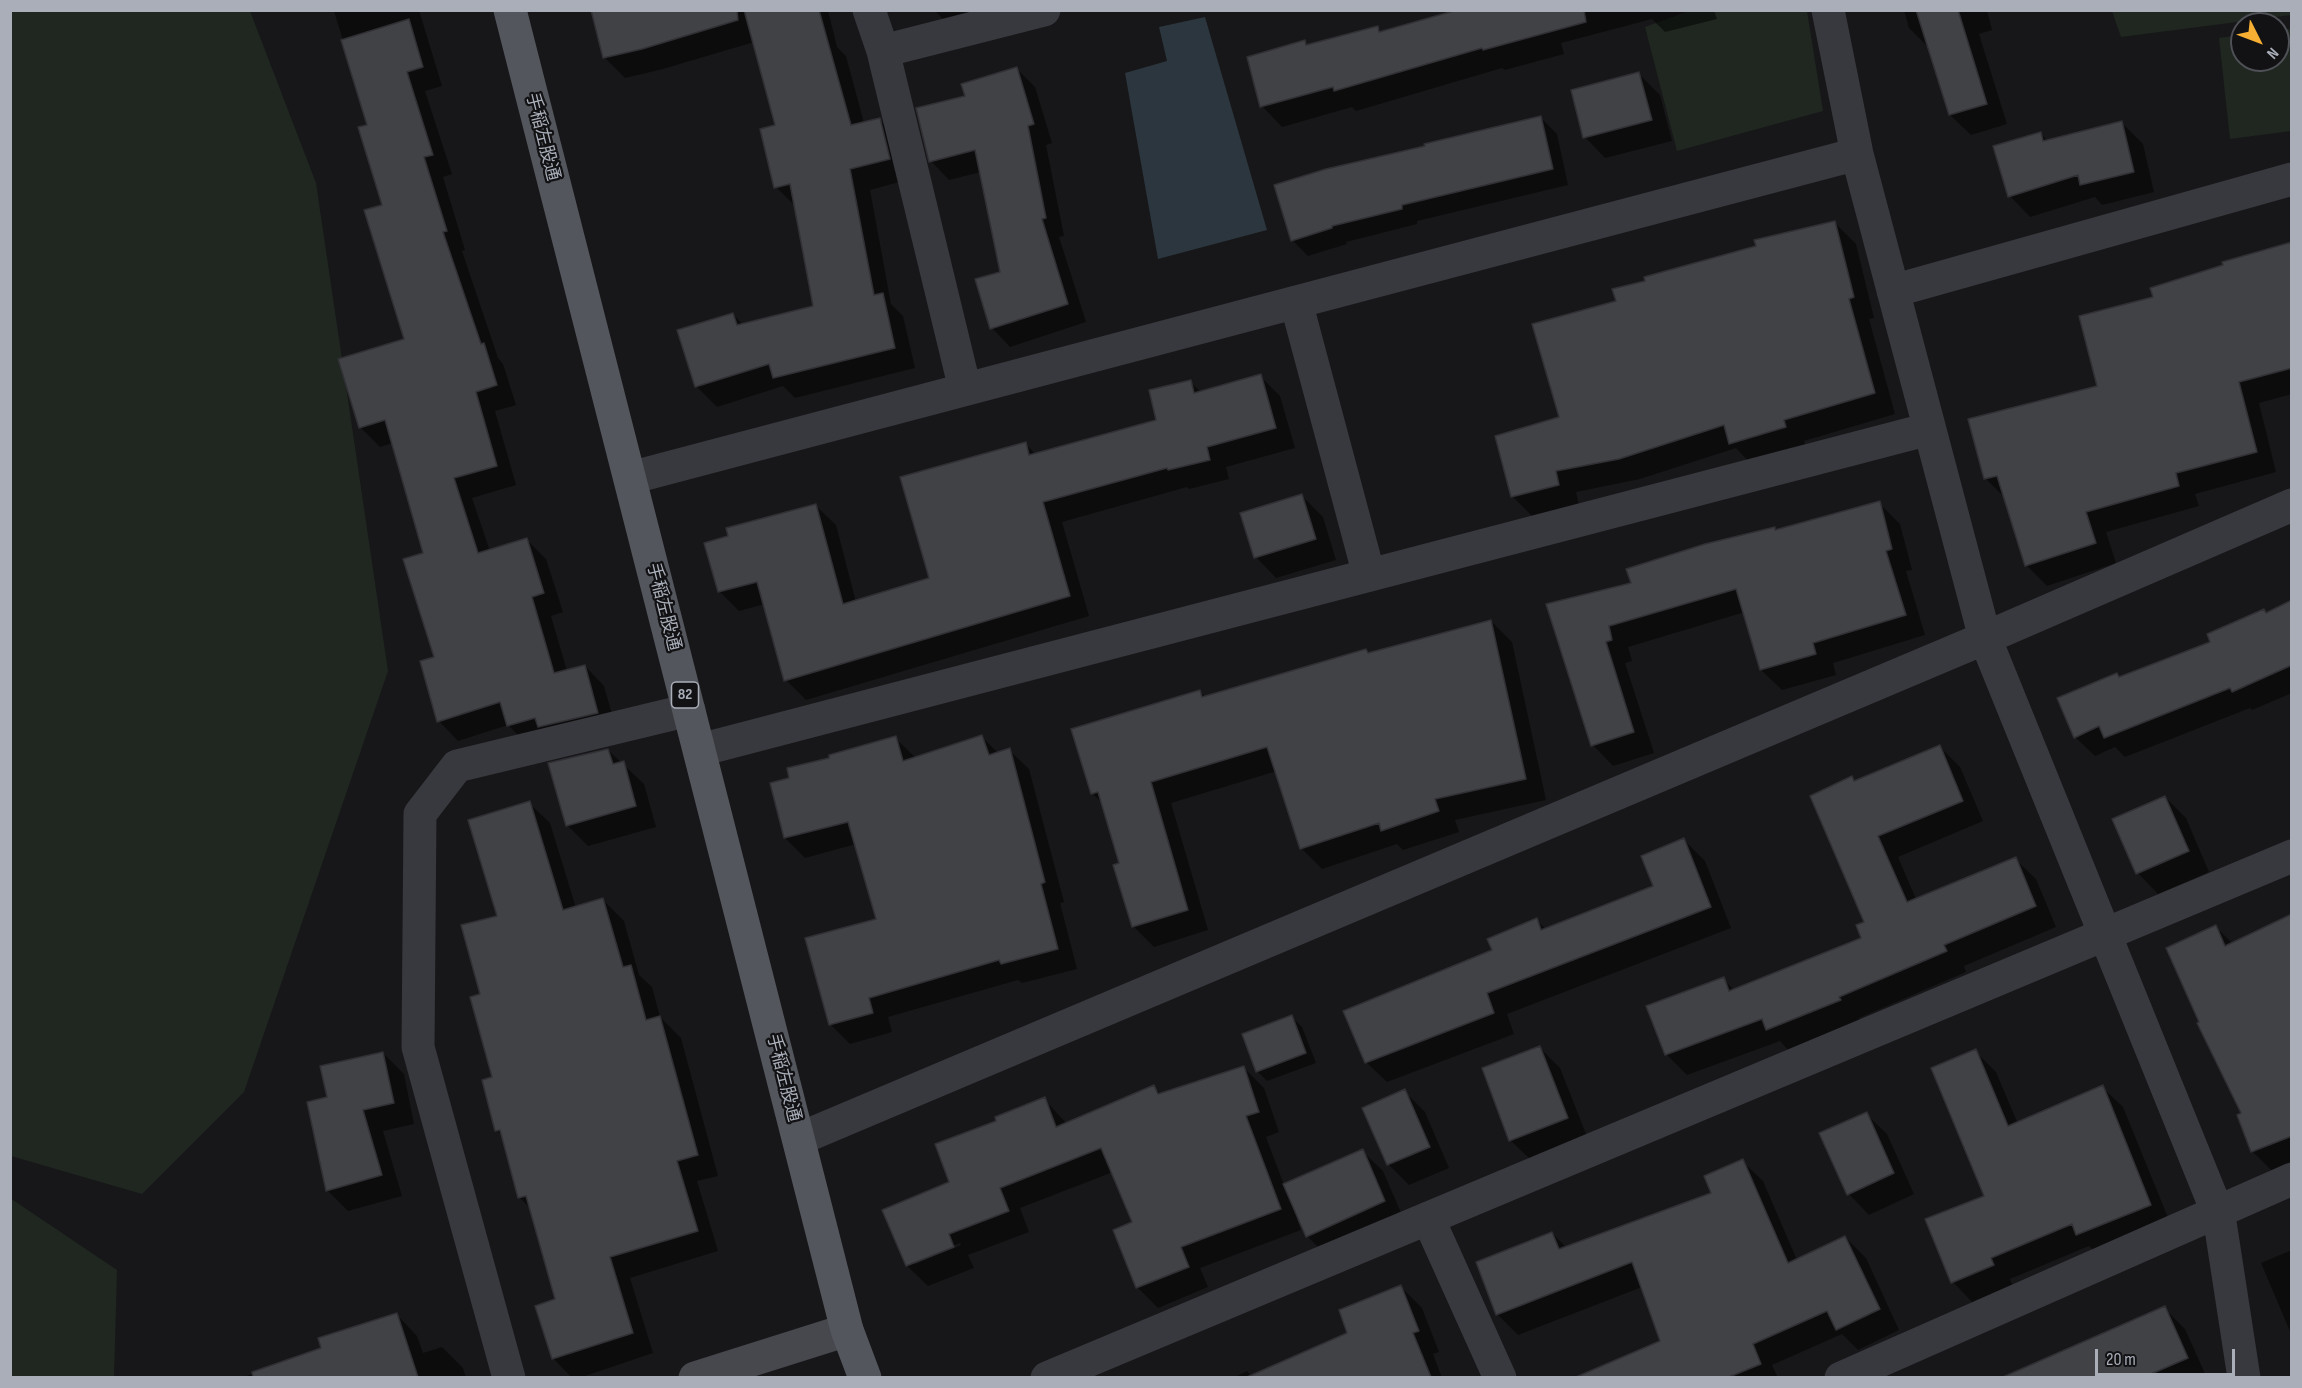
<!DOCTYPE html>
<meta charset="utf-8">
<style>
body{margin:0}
#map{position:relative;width:2302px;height:1388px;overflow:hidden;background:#171719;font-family:"Sofia Sans Condensed",sans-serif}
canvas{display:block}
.frame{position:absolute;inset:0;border:12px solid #a9aeb9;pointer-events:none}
.north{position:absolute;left:2230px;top:12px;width:60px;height:60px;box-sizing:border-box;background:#121214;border:2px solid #4e5056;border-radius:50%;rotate:132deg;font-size:16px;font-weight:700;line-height:24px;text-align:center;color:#a9aeb9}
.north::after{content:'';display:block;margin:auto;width:21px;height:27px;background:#f6af32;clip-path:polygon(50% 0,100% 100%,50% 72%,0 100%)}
.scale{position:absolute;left:2095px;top:1349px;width:140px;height:27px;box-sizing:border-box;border:3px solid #a9aeb9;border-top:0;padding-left:8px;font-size:18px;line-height:21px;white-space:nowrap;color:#a9aeb9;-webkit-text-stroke:4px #121214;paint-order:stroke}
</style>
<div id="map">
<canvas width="2302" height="1388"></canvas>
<div class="frame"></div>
<div class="north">N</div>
<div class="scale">20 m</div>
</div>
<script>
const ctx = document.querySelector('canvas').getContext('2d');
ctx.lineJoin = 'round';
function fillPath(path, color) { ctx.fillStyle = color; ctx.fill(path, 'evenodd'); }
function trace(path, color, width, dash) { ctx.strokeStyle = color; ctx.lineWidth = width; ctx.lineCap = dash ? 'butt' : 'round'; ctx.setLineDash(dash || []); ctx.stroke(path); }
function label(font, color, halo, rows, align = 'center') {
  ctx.font = font + ' "Sofia Sans Condensed","Noto Sans JP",sans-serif'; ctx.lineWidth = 4.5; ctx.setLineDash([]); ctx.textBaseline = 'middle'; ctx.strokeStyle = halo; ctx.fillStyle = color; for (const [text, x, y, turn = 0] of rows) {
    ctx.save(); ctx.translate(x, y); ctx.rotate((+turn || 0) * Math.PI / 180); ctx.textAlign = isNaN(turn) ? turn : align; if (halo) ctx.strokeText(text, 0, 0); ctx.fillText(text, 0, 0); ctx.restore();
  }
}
const green = new Path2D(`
 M 2291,10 L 2291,15 L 2121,37 L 2112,11 Z
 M 10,11 L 250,11 L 316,183 L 388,671 L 244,1092 L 142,1194 L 11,1156 Z
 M 1689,11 L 1807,11 L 1823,111 L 1677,151 L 1645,27 Z
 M 2291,29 L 2291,131 L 2230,139 L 2219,38 L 2242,35 L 2242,60 L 2278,60 L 2278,31 Z
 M 10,1198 L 117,1270 L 114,1377 L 11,1377 Z`);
const water = new Path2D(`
 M 1205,17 L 1267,230 L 1158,259 L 1125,73 L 1167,61 L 1159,27 Z`);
const shadow = new Path2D(`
 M 328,10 L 419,10 L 442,86 L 425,91 L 452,174 L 443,177 L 465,250 L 462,251 L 498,358 L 503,364 L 516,405 L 495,411 L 516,485 L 472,498 L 490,551 L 526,539 L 546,559 L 563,612 L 551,616 L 567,671 L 585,666 L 604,686 L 617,732 L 528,745 L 508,725 L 458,741 L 439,721 L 436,658 L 424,554 L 393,443 L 380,447 L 360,427 L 406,340 L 369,126 L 334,11 Z
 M 593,10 L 828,10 L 837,47 L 846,56 L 864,123 L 879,119 L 900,140 L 910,179 L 870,190 L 891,304 L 903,316 L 915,368 L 795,398 L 783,386 L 717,407 L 696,386 L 733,314 L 743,325 L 815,307 L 796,207 L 776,187 L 777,126 L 754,42 L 663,69 L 625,78 L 604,57 Z
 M 934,10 L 1007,10 L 947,23 Z
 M 1462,10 L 1714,10 L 1717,19 L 1665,32 L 1652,19 L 1561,43 L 1564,54 L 1505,70 L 1502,68 L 1356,111 L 1352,107 L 1282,127 L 1262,106 L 1305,42 L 1308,46 L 1377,27 L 1382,33 Z
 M 1904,10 L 1987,10 L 1992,30 L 1979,34 L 2007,124 L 1971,135 L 1950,115 L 1929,48 L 1909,28 Z
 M 1016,68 L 1035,87 L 1052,143 L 1046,145 L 1064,236 L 1059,237 L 1086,322 L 1010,347 L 992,328 L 1001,273 L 981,172 L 949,180 L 931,161 L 966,97 Z
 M 1639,74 L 1660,95 L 1672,141 L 1605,158 L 1585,137 Z
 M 1541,118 L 1557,134 L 1568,185 L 1417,221 L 1417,224 L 1346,242 L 1347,244 L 1308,256 L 1292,240 Z
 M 2122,123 L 2143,144 L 2154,192 L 2102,205 L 2095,197 L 2030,217 L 2010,196 L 2040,133 L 2048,141 Z
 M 1835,223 L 1856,244 L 1874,318 L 1869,319 L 1895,414 L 1804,441 L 1806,448 L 1751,464 L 1736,448 L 1640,479 L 1576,492 L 1579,505 L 1533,517 L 1513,497 L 1561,418 L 1617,302 L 1646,282 Z
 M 2292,243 L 2292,394 L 2259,403 L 2276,472 L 2195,494 L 2199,506 L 2106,532 L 2116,563 L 2047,586 L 2026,565 L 2006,499 L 1985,478 L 2099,387 L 2155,298 Z
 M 1260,376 L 1280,396 L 1295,448 L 1226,467 L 1229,479 L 1189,489 L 1187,487 L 1062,522 L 1089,616 L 806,700 L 786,680 L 765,604 L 739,611 L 719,591 L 815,505 L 836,525 L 856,602 L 931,579 L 1026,444 L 1036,455 L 1158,421 L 1190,382 L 1201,392 Z
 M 1302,496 L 1323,517 L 1336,560 L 1276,578 L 1256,557 Z
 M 1879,503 L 1900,524 L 1912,570 L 1906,571 L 1925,635 L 1833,663 L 1836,675 L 1782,690 L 1761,670 L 1745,612 L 1628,647 L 1632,661 L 1625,663 L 1654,753 L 1613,766 L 1593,745 L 1548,605 L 1633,584 L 1774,529 L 1777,531 Z
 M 2292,602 L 2292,693 L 2252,710 L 2250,708 L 2125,757 L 2115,747 L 2095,756 L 2075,737 L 2120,678 L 2212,643 L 2264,610 L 2267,614 Z
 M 1491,621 L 1512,642 L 1546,800 L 1455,820 L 1459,832 L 1403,850 L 1397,844 L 1322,869 L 1301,848 L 1277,771 L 1171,803 L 1208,930 L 1154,947 L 1133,926 L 1121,864 L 1103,804 L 1092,793 L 1200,692 L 1206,697 L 1366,651 L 1370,654 Z
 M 982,737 L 998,753 L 1009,750 L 1029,769 L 1064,902 L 1060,903 L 1077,969 L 1022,983 L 1018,980 L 888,1017 L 892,1032 L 850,1044 L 830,1024 L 878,920 L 856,844 L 805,858 L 785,838 L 771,784 L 791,779 L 831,759 L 895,738 L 916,758 Z
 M 1939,746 L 1960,767 L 1983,821 L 1898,857 L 1916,899 L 2015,859 L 2036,879 L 2056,927 L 1964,966 L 1966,972 L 1859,1018 L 1860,1021 L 1788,1050 L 1780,1041 L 1687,1075 L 1666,1054 L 1723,979 L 1734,990 L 1863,939 L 1866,922 L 1852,778 L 1855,782 Z
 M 608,750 L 644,784 L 656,827 L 588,846 L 567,825 Z
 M 2165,797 L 2186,818 L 2209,872 L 2158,894 L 2138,873 Z
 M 529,803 L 550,823 L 576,908 L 603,900 L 624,921 L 639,975 L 652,987 L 660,1017 L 681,1038 L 718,1176 L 697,1181 L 718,1251 L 630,1278 L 653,1353 L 579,1378 L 572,1378 L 553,1358 L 556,1300 L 531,1209 L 519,1197 L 504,1138 L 497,1130 L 494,1078 L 482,996 L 499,917 Z
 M 1684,840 L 1705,861 L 1731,928 L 1507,1014 L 1514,1034 L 1387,1082 L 1366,1062 L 1493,951 L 1536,920 L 1546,929 L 1655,886 Z
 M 2292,915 L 2292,1164 L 2273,1172 L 2252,1151 L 2243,1114 L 2216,927 L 2233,944 Z
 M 1292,1017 L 1302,1027 L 1316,1063 L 1267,1081 L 1257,1071 Z
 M 1540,1048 L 1560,1068 L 1588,1139 L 1531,1160 L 1510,1140 Z
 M 1975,1051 L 1996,1072 L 2018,1124 L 2102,1087 L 2123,1107 L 2171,1225 L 2098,1254 L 2089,1246 L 2010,1279 L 2013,1286 L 1973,1303 L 1953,1282 L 1927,1220 L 1986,1196 Z
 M 383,1053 L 404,1074 L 414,1124 L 383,1131 L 402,1196 L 348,1211 L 327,1190 L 328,1098 Z
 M 1243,1067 L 1264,1088 L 1279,1132 L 1266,1137 L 1284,1185 L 1362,1151 L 1383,1171 L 1405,1222 L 1328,1257 L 1307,1236 L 1299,1218 L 1297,1219 L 1301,1230 L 1200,1268 L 1208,1287 L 1158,1308 L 1137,1287 L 1134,1223 L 1113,1172 L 1020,1208 L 1029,1232 L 968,1255 L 974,1268 L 928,1286 L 907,1266 L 884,1211 L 951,1182 L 998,1122 L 1044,1099 L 1067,1124 L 1154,1087 L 1162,1095 ZM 960,1243 L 961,1245 L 915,1264 L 915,1261 Z
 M 1404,1091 L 1425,1112 L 1449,1168 L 1409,1185 L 1388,1164 Z
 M 1866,1114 L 1887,1134 L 1914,1194 L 1869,1215 L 1849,1194 Z
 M 1742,1161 L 1763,1181 L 1797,1260 L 1845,1237 L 1866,1258 L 1899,1330 L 1858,1350 L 1842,1334 L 1772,1365 L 1778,1378 L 1591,1378 L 1629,1362 L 1662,1342 L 1642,1287 L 1518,1335 L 1497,1314 L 1552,1233 L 1567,1248 L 1713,1194 Z
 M 2292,1250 L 2292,1336 L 2261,1263 Z
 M 1401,1287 L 1422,1308 L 1439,1352 L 1433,1354 L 1442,1378 L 1233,1378 L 1247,1371 L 1252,1377 L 1349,1334 Z
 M 2164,1308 L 2185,1329 L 2207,1378 L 2021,1378 L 2064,1358 Z
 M 397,1315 L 417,1336 L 423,1353 L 442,1347 L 463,1368 L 466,1378 L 241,1378 L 323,1349 Z`);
const building = new Path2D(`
 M 591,10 L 737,10 L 738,20 L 642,49 L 603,58 Z
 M 744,10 L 819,10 L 851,125 L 880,118 L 890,159 L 850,169 L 874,295 L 883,293 L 895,348 L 773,378 L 769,364 L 695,387 L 677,330 L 733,313 L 737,325 L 813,306 L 790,184 L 774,188 L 760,129 L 775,125 Z
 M 1457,10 L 1584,10 L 1586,22 L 1483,50 L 1482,48 L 1334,91 L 1333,87 L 1260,107 L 1247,57 L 1305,40 L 1306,45 L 1378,26 L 1379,32 Z
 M 1916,10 L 1958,10 L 1987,104 L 1949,115 Z
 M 409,19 L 423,67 L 407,72 L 433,155 L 424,157 L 447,231 L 443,232 L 481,344 L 484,343 L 497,385 L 476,392 L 497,466 L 454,478 L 478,553 L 527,538 L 544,593 L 532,597 L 554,673 L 585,665 L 598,713 L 538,727 L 535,718 L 507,726 L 500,702 L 437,722 L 420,661 L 434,657 L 403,559 L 423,553 L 385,420 L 359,428 L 338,359 L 404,339 L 364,210 L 382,205 L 358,127 L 367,125 L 341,40 Z
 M 1017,67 L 1034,124 L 1028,126 L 1046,218 L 1042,219 L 1068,304 L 990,329 L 975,279 L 1000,272 L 975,150 L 929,162 L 916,108 L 965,96 L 961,84 Z
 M 1639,72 L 1652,120 L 1583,138 L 1571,90 Z
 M 1541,116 L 1553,169 L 1402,205 L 1402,209 L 1332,226 L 1332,228 L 1291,241 L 1274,185 L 1326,169 L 1425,146 L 1424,144 Z
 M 2122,121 L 2134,172 L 2080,185 L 2078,175 L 2008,197 L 1993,146 L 2041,132 L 2043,141 Z
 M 1835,221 L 1854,297 L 1849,299 L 1875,393 L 1784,420 L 1786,427 L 1729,444 L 1724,425 L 1619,459 L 1556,471 L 1559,485 L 1511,497 L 1495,436 L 1559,417 L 1532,324 L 1616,301 L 1612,289 L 1645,281 L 1644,277 L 1756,246 L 1754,240 Z
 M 2292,242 L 2292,368 L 2239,382 L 2257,452 L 2176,473 L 2179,486 L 2086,512 L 2096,543 L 2025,566 L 1997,476 L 1984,479 L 1968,419 L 2097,386 L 2079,316 L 2153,297 L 2150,288 L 2223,265 L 2222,262 Z
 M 1261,374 L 1276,428 L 1207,447 L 1210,460 L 1168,470 L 1167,468 L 1043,502 L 1070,596 L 784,681 L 757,582 L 718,592 L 704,543 L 728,536 L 726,528 L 816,504 L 843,604 L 929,578 L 900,477 L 1026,442 L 1029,455 L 1156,420 L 1149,390 L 1191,380 L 1194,393 Z
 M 1302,494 L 1316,539 L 1254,558 L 1240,513 Z
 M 1880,501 L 1892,549 L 1886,551 L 1906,615 L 1813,643 L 1816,654 L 1760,670 L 1736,589 L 1609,626 L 1612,640 L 1606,642 L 1634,732 L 1591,746 L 1546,604 L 1631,583 L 1626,569 L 1705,544 L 1775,527 L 1775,530 Z
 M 2292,600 L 2292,665 L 2232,692 L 2230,688 L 2104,738 L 2099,726 L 2074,738 L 2057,698 L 2117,673 L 2119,677 L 2210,642 L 2207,634 L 2264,609 L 2266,613 Z
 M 1491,620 L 1526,779 L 1435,799 L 1439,811 L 1381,831 L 1379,823 L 1300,849 L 1267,747 L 1151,782 L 1188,910 L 1132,927 L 1113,865 L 1119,863 L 1098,792 L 1091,794 L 1071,729 L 1200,690 L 1202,697 L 1366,649 L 1368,653 Z
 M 982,735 L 989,755 L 1010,748 L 1045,882 L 1041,884 L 1058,949 L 1001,964 L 999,960 L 869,998 L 873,1013 L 829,1025 L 805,938 L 876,919 L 848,822 L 784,838 L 770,783 L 789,778 L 787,768 L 829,758 L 829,755 L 896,736 L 903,761 Z
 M 1940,745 L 1963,801 L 1878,836 L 1907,902 L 2016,857 L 2036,906 L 1944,945 L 1947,951 L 1839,997 L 1841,1000 L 1766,1030 L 1762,1019 L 1665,1055 L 1646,1006 L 1724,977 L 1729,991 L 1861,938 L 1856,925 L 1864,922 L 1810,796 L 1852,776 L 1854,781 Z
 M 608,749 L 613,764 L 624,761 L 636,806 L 566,826 L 548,763 Z
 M 2165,796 L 2189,851 L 2136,874 L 2112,819 Z
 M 530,801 L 563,910 L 603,898 L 623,967 L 631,965 L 646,1020 L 660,1016 L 698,1155 L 677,1161 L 698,1231 L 610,1257 L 633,1333 L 552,1359 L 535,1306 L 555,1299 L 526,1196 L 518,1198 L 500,1130 L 495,1131 L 482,1080 L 492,1077 L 470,997 L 480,994 L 461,925 L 497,916 L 468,820 Z
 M 1684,838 L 1711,907 L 1487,993 L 1494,1013 L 1365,1063 L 1343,1011 L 1492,950 L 1487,939 L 1537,918 L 1541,930 L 1653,886 L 1641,856 Z
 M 2292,914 L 2292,1136 L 2251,1152 L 2237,1115 L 2241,1113 L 2197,1023 L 2199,1022 L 2166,948 L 2216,925 L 2225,946 Z
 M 1292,1015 L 1306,1053 L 1256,1072 L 1242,1034 Z
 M 1540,1046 L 1568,1118 L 1509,1141 L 1482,1068 Z
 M 1976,1049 L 2008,1126 L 2103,1085 L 2151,1205 L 2076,1235 L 2072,1224 L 1991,1258 L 1994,1265 L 1951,1283 L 1925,1219 L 1984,1196 L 1931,1068 Z
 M 383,1052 L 394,1103 L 363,1110 L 382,1175 L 326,1191 L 307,1102 L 327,1097 L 320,1066 Z
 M 1244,1066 L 1259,1112 L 1246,1116 L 1281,1209 L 1181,1247 L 1189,1267 L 1136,1288 L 1113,1230 L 1132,1222 L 1101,1148 L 1000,1188 L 1009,1211 L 949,1234 L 954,1247 L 906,1266 L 882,1210 L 949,1182 L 935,1144 L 996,1121 L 995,1117 L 1045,1097 L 1056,1127 L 1154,1085 L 1158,1094 Z
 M 1405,1089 L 1430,1147 L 1387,1165 L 1362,1108 Z
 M 1867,1112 L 1894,1173 L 1847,1195 L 1819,1133 Z
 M 1363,1149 L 1385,1201 L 1306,1237 L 1283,1184 Z
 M 1743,1159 L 1788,1263 L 1845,1236 L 1880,1309 L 1836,1330 L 1827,1311 L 1753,1344 L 1761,1364 L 1729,1377 L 1576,1377 L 1660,1341 L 1632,1262 L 1496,1315 L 1476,1262 L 1552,1232 L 1559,1249 L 1711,1193 L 1704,1176 Z
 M 1401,1285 L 1419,1331 L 1413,1333 L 1431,1377 L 1247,1377 L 1347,1333 L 1339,1310 Z
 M 2165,1306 L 2188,1358 L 2144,1377 L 2003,1377 Z
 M 397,1313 L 418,1377 L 253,1377 L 252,1372 L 321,1348 L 318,1338 Z`);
const street = new Path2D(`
 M 869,10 L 883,51 L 965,389
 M 1828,10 L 1857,154 L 1985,638 L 2217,1211 L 2220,1222 L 2244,1378
 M 883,51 L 1044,10
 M 1893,291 L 2292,179
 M 1296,302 L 1369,575
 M 630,478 L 1857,154
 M 700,750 L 1929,429
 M 799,1139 L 1985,638 L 2292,505
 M 1428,1218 L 1500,1378
 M 509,1378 L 418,1047 L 420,814 L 457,766 L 689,710
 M 1047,1378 L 2292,856
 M 1841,1378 L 2292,1179`);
const secondary = new Path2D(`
 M 695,1378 L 847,1330`);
const primary = new Path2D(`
 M 510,10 L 847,1330 L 865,1378`);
const shields = [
 [685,695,27]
];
const shieldNames = [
 ["82",685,695]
];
const streetNames = [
 ["手稲左股通",542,137,76],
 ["手稲左股通",663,607,76],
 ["手稲左股通",783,1078,76]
];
fillPath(green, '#1f2720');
fillPath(water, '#2c363e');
fillPath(shadow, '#0007');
fillPath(building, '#414246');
trace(building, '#313135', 1.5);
trace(street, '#38393e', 33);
trace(secondary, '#46484e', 33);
trace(primary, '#54565d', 33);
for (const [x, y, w] of shields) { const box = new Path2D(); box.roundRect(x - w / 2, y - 13, w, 26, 4.5); ctx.fillStyle = '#121214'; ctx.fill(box); trace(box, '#a9aeb9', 1.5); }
label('bold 16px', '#a9aeb9', null, shieldNames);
label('18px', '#a9aeb9', '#121214', streetNames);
</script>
